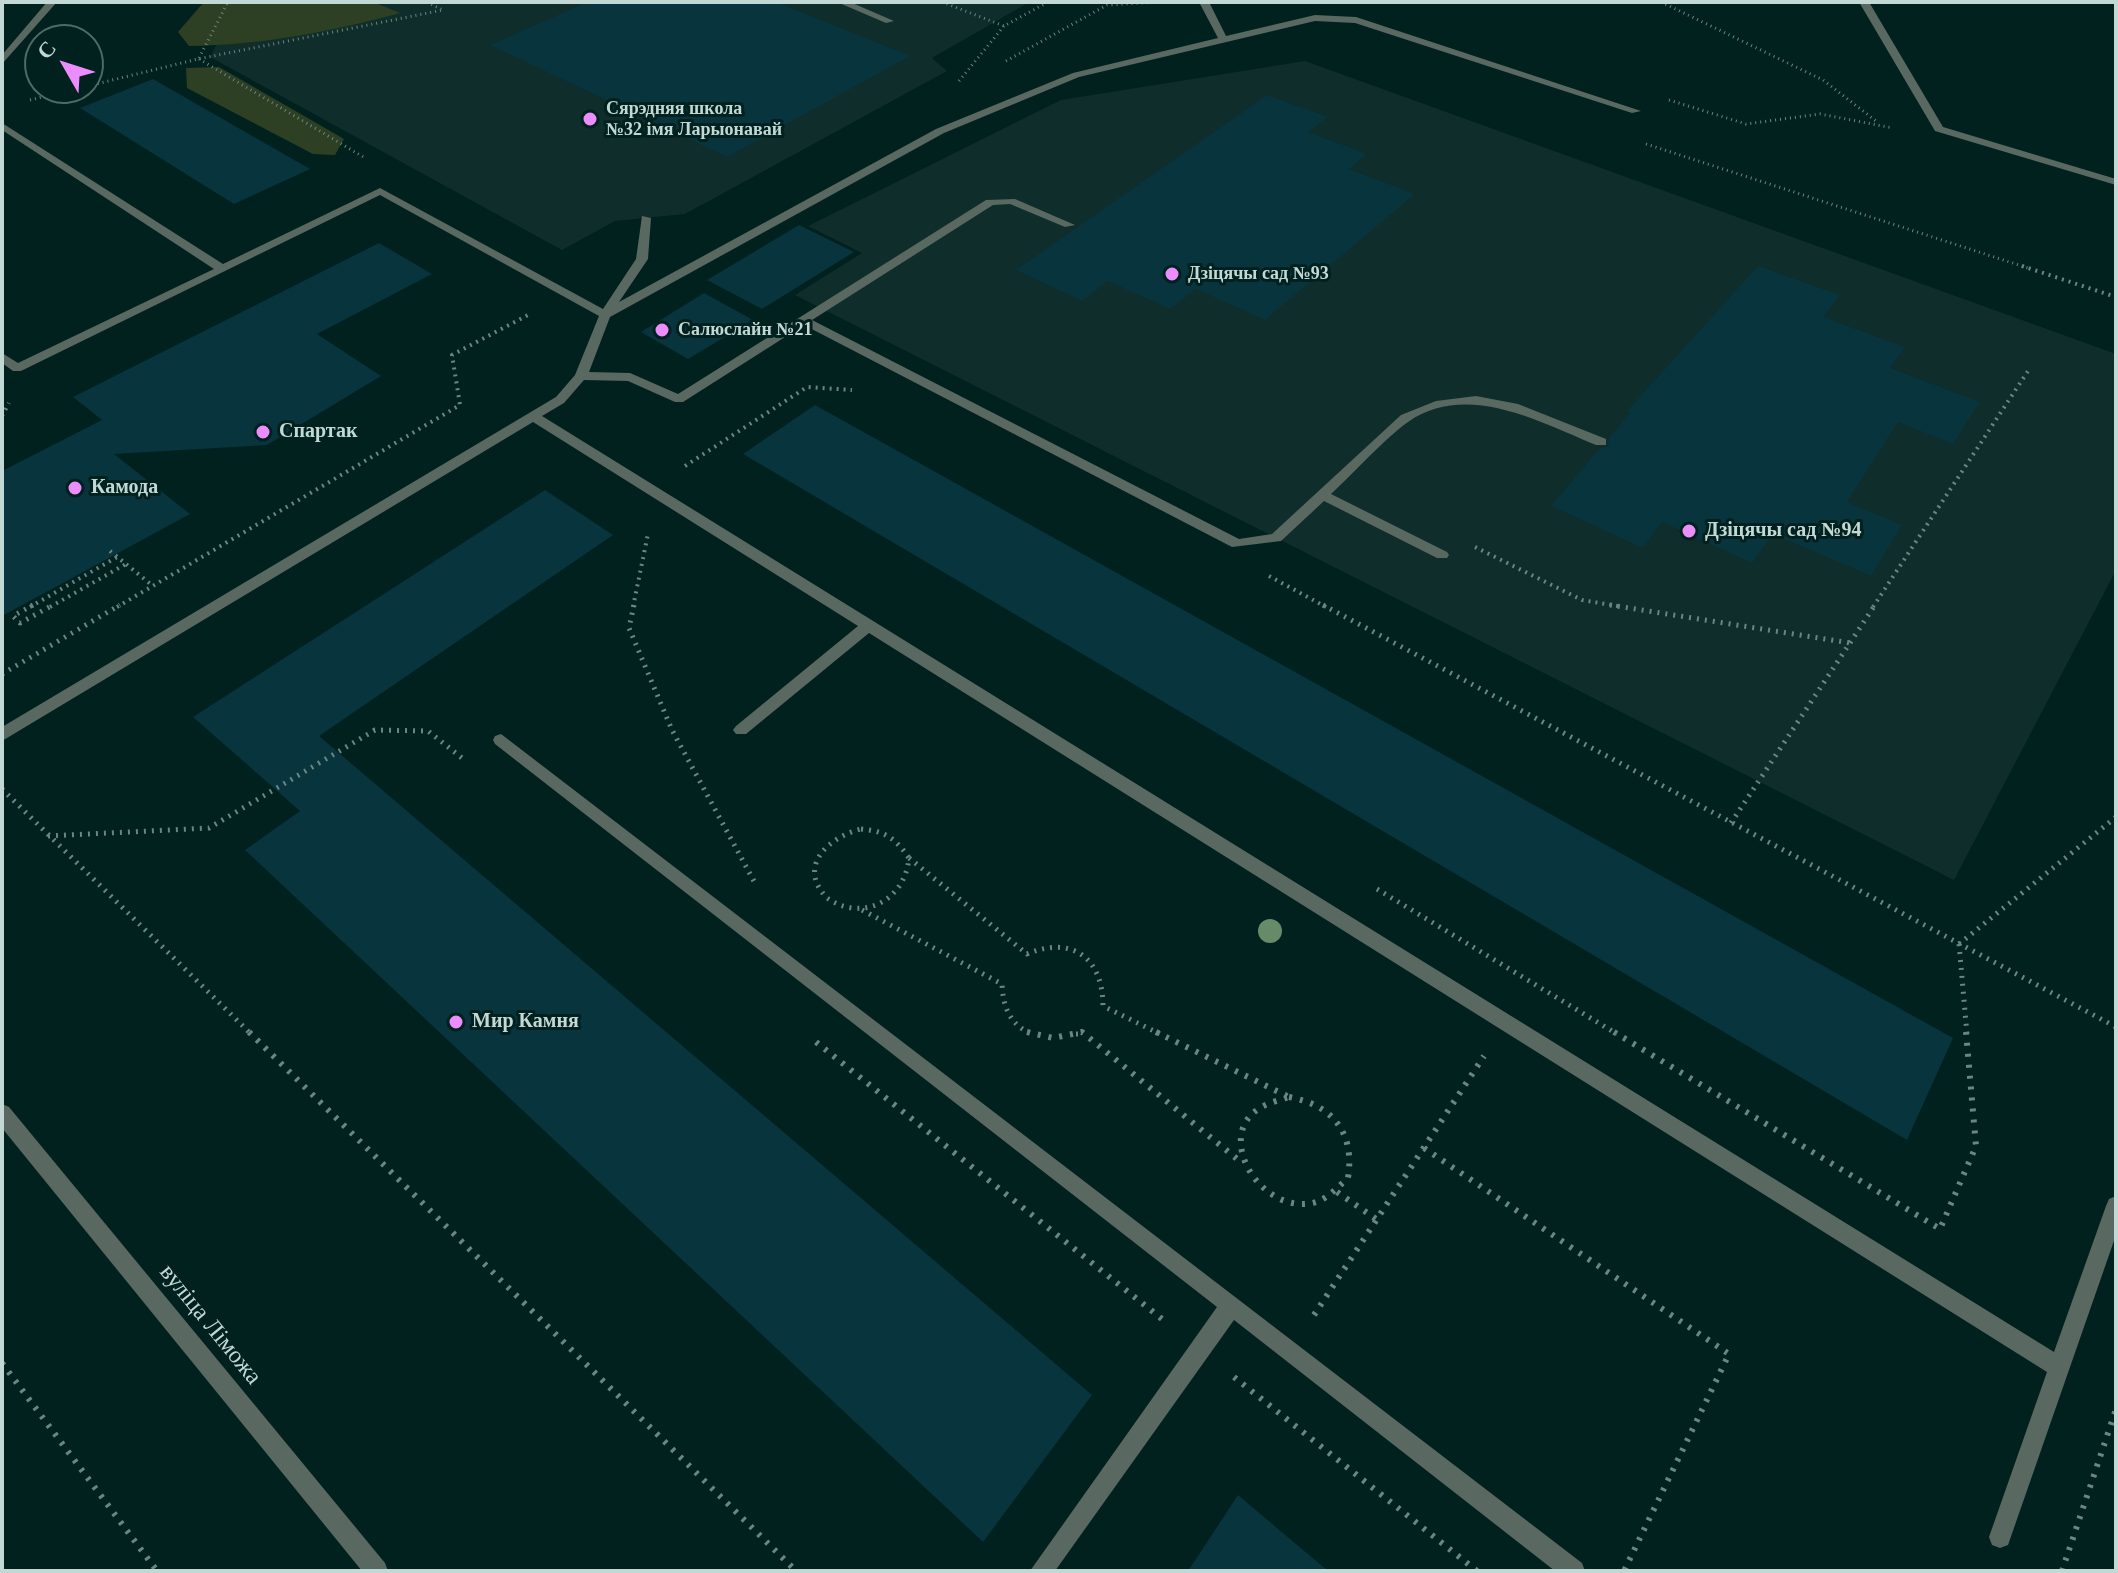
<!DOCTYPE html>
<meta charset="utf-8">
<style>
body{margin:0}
#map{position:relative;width:2118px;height:1573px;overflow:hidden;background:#01211f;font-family:"Times New Roman",serif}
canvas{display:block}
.frame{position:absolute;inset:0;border:4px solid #c2d8d5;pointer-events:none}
.north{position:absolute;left:24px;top:24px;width:80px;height:80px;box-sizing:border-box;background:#01211f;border:2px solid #4e6a68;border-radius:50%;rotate:309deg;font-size:22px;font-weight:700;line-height:32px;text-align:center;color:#c2d8d5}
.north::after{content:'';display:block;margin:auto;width:28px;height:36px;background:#eb8dfc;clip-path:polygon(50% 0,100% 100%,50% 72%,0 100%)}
</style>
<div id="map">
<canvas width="2118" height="1573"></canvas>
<div class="frame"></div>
<div class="north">С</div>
</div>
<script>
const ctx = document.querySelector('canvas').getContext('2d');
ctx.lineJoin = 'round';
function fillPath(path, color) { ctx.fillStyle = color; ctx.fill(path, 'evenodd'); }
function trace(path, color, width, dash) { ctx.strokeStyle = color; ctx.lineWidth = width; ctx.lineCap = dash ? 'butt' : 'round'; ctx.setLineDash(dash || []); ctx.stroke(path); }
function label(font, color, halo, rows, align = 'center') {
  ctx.font = font + ' "Times New Roman",serif'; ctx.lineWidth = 6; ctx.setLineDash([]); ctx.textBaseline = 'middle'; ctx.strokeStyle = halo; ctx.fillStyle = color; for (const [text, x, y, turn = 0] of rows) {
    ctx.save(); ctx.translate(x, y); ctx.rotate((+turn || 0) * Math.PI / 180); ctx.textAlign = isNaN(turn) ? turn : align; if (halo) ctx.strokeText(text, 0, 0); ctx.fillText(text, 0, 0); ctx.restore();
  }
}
const built = new Path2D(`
 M 239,2 L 1024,2 L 1026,4 L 932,58 L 947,71 L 685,214 L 615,221 L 562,250 L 210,57 Z
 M 1305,61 L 2116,354 L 2116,570 L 1954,880 L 795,295 L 862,253 L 808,226 L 1061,100 Z`);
const green = new Path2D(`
 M 204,2 L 373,2 L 400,13 C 331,32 260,45 189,46 L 178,32 Z
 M 219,67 L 344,139 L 335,155 L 313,154 L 187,88 L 186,68 Z`);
const building = new Path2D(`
 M 587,2 L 776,2 L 910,56 L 727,157 L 490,45 Z
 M 153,79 L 310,169 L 234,204 L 80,108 Z
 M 1267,95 L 1328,117 L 1308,132 L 1367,154 L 1349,169 L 1415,194 L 1265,320 L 1196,289 L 1170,309 L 1108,281 L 1082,301 L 1016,270 Z
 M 799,225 L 854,252 L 762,309 L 707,280 Z
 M 379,243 L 432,274 L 317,334 L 381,376 L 267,445 L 114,454 L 190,514 L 2,616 L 2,471 L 102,420 L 73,397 Z
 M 1758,266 L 1840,295 L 1823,317 L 1905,347 L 1890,368 L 1980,402 L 1953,444 L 1898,422 L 1847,502 L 1902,525 L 1871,576 L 1773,534 L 1752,563 L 1662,522 L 1643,548 L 1551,506 L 1600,448 L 1608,447 L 1609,438 L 1631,412 L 1627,411 Z
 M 704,293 L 753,320 L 688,359 L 641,332 Z
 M 815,405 L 1953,1038 L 1907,1140 L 743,454 Z
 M 545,490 L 613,535 L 319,736 L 1092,1395 L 983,1542 L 245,850 L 300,811 L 193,717 Z
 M 1238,1495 L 1328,1571 L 1188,1571 Z`);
const pathFar3 = new Path2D(`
 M 942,2 L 1004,26 L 1048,2
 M 1661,2 L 1823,80 L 1876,121
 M 199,58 L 228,2
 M 199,59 L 365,158
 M 1006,61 L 1107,5 L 1159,2
 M 959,81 L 1004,26
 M 88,86 L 198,59 L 443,10 L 426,2
 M 30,100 L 80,88
 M 1669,100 L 1746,124 L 1820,114 L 1893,128
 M 1646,144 L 2028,268`);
const pathFar2 = new Path2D(`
 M 2022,266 L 2116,297
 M 2,416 L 9,403
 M 685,466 L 807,387 L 852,390
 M 1475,547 L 1582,600 L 1623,607
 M 110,551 L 153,586
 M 1269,576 L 1326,607
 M 30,607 L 117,557
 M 50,607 L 126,564
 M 117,607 L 460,405 L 452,355 L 528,315
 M 633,607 L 648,534
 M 1873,607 L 2028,371`);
const pathFar1 = new Path2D(`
 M 33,605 L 13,616 L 20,623 L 53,605
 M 634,605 L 629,628 L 672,730 L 756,885
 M 1323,605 L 2116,1027
 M 1610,605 L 1850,643
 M 2,674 L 120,605
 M 2,789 L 251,1034
 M 1731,823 L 1875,605
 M 861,829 C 885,831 895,838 909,858 C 905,900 863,923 827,898 C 796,866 829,837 861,829 Z
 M 48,836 L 209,828 L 375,730 L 428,731 L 462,758
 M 909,858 L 1027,954 C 1072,935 1103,958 1103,1006 L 1160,1034
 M 1377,889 L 1617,1034
 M 862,910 L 1002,984 C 1003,1007 1010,1025 1032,1034
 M 1959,944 L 1967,1034
 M 1959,944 L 2116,817
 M 1076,1034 L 1084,1034`);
const path = new Path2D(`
 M 249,1032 L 796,1571
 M 1027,1032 L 1053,1038 L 1082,1032 L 1242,1163
 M 1156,1032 L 1289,1097
 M 1614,1032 L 1940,1229 L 1976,1146 L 1966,1032
 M 816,1042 L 1167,1323
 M 1289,1097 C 1333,1105 1355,1133 1348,1178 C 1340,1185 1329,1197 1319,1201 C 1265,1221 1211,1137 1260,1108 C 1268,1103 1280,1100 1289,1097 Z
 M 1424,1148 L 1729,1354 L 1624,1571
 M 1337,1192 L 1376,1219
 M 1314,1315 L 1484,1056
 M 2,1363 L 157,1571
 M 1234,1377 L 1477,1571
 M 2062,1571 L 2116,1409`);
const service = new Path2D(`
 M 47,2 L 57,2 L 2,64 L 2,55 Z
 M 837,2 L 850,2 L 894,21 L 886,23 Z
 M 1199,2 L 1209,2 L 1226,36 L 1315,15 L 1356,17 L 1641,111 L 1632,113 L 1355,23 L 1315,21 L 1079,77 L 944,133 L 610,317 L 589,372 L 630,373 L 678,394 L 986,200 L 1015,199 L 1075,225 L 1065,227 L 1010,204 L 993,205 L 812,320 L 1239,539 L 1272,534 L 1401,415 L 1436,401 L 1476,396 L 1518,404 L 1606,439 L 1606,445 L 1596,445 C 1540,422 1466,381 1408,422 C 1383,440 1355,472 1331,494 L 1447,552 L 1449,555 L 1447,558 L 1437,558 L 1324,501 L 1281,541 L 1232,547 L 804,325 L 683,402 L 675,402 L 628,381 L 584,380 L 564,403 L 542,416 L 2054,1352 L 2106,1206 L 2109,1199 L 2116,1196 L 2116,1235 L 2008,1545 L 2000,1548 L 1992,1545 L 1989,1537 L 2047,1372 L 869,633 L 746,734 L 736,734 L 733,730 L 736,726 L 858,626 L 533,422 L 2,741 L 2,727 L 556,397 L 575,375 L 599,316 L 380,195 L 21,371 L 13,371 L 2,363 L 2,353 L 18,363 L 214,269 L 2,130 L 2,123 L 223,264 L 380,188 L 603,309 L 636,259 L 642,216 L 651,218 L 648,259 L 619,302 L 936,129 L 1073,73 L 1218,38 Z
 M 1859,2 L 1869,2 L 1943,127 L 2116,179 L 2116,185 L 1935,131 Z
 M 501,734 L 1582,1563 L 1585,1571 L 1555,1571 L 1234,1320 L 1055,1571 L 1030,1571 L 1217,1307 L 495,744 L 493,740 L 495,736 Z`);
const tertiary = new Path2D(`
 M 2,1104 L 9,1107 L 385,1563 L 388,1571 L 362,1571 L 2,1128 Z`);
const trees = [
 [1270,931]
];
const markers = [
 [590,119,8,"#eb8dfc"],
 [1172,274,8,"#eb8dfc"],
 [662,330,8,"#eb8dfc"],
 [263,432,8,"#eb8dfc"],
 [75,488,8,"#eb8dfc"],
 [1689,531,8,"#eb8dfc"],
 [456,1022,8,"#eb8dfc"]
];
const farPoinames = [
 ["Сярэдняя школа",606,109],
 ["№32 імя Ларыонавай",606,130],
 ["Дзіцячы сад №93",1188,274],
 ["Салюслайн №21",678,330]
];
const poiNames = [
 ["Спартак",279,432],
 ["Камода",91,488],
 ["Дзіцячы сад №94",1705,531],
 ["Мир Камня",472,1022]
];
const nearStreetnames = [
 ["вуліца Ліможа",210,1325,51]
];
fillPath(built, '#0f2d2a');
fillPath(green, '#2e4023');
fillPath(building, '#08343d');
trace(pathFar3, '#6b8583', 3, [1, 4]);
trace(pathFar2, '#6b8583', 4, [2, 5]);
trace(pathFar1, '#6b8583', 5, [2, 6]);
trace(path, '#6b8583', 6, [3, 8]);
fillPath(service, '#596860');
fillPath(tertiary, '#596860');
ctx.fillStyle = '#678b68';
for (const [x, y] of trees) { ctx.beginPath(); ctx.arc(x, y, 12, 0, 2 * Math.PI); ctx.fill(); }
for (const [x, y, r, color] of markers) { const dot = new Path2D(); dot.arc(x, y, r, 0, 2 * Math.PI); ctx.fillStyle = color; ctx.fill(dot); trace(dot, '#01211f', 3); }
label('bold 18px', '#c2d8d5', '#01211f', farPoinames, 'left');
label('bold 20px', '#c2d8d5', '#01211f', poiNames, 'left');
label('24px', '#c2d8d5', '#01211f', nearStreetnames);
</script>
